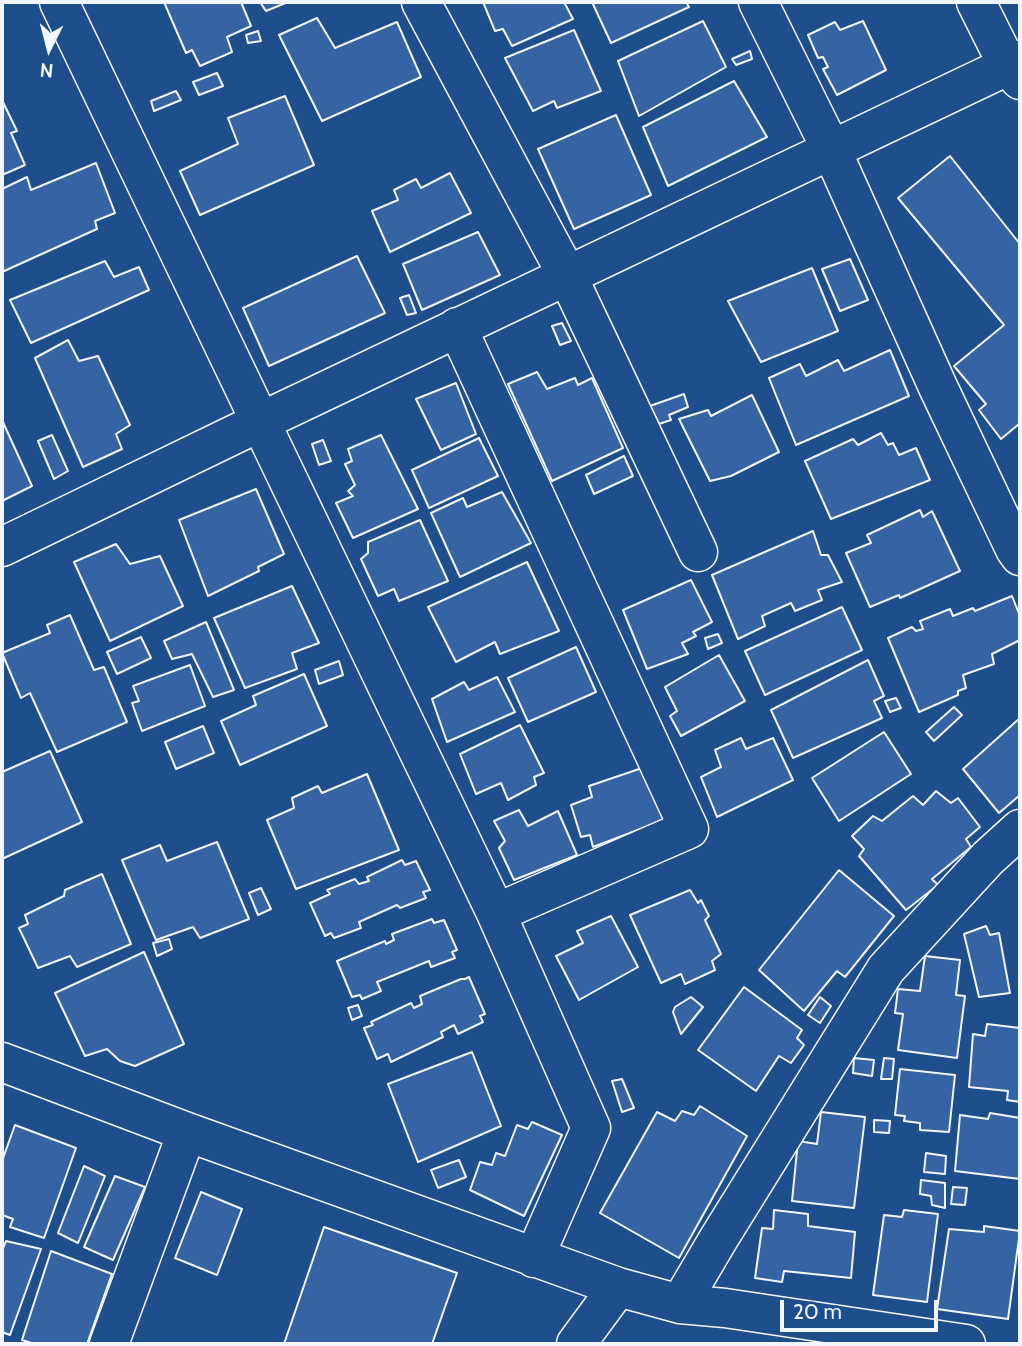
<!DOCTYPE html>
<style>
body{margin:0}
#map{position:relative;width:1022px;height:1346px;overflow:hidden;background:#1f4e8c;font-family:Cabin,sans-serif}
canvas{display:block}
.frame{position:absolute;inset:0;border:4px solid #f2f6ff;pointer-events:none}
.north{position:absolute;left:14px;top:14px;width:70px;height:70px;-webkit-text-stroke:5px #1f4e8c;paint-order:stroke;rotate:186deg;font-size:19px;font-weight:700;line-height:28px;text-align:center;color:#f2f6ff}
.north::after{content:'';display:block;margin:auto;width:24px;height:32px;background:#f2f6ff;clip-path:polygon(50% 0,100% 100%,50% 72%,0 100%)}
.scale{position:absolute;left:780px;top:1300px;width:158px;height:32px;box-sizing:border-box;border:4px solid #f2f6ff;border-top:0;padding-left:9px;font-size:21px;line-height:24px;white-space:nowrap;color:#f2f6ff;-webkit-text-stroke:5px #1f4e8c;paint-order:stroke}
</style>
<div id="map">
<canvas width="1022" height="1346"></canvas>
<div class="frame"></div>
<div class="north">N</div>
<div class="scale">20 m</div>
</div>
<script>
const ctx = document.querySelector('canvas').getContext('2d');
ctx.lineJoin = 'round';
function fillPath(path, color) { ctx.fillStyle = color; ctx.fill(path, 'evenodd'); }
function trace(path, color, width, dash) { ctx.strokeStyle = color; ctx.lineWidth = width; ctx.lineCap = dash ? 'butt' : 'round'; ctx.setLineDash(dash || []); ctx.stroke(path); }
const building = new Path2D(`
 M 164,2 L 241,2 L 251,26 L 227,37 L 232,52 L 200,66 L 192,50 L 186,53 Z
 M 260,2 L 288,2 L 266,11 Z
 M 483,2 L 564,2 L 573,19 L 512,46 L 503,29 L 495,31 Z
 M 592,2 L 686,2 L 689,7 L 611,43 Z
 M 317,18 L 335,48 L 397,22 L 421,77 L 322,121 L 279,35 Z
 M 703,21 L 726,67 L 639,116 L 618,61 Z
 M 863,21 L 886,70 L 837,95 L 823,69 L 828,67 L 823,57 L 818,58 L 808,35 L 835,22 L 840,30 Z
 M 574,30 L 601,91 L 557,108 L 554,101 L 533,111 L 505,58 Z
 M 258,31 L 261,41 L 248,43 L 246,35 Z
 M 750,51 L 752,59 L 736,65 L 732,59 Z
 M 217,73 L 223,86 L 199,95 L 193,82 Z
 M 734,81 L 767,137 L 668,186 L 643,127 Z
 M 176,91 L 181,100 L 154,111 L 151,101 Z
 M 285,96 L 314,165 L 200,215 L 180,171 L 238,144 L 228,118 Z
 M 2,100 L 17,131 L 11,133 L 25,165 L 2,175 Z
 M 616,115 L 651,195 L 574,229 L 538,149 Z
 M 950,156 L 1020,244 L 1020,426 L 1019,424 L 1001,439 L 979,410 L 986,404 L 954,366 L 1004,325 L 898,198 Z
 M 96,163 L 115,213 L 95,221 L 97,229 L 2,272 L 2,189 L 27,177 L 31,190 Z
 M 450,173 L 471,213 L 390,252 L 372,211 L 398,200 L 394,190 L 416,179 L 421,188 Z
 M 478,232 L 500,275 L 422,310 L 403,264 Z
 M 357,256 L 385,313 L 269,366 L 243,308 Z
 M 850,259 L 868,300 L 840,311 L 822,269 Z
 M 105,261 L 114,277 L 139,267 L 149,290 L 31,343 L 10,300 Z
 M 812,268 L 838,331 L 761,362 L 728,301 Z
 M 409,295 L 416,313 L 407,315 L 400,298 Z
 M 562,323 L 571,341 L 560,345 L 552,326 Z
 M 68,340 L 79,361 L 98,356 L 130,425 L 116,434 L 122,449 L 83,467 L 35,358 Z
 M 890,350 L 909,396 L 796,445 L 769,378 L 800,364 L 806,376 L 838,360 L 844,371 Z
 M 537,372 L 547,389 L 575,378 L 578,385 L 592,378 L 623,448 L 552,481 L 508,384 Z
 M 456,383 L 476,434 L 441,450 L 416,399 Z
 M 684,394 L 688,407 L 669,415 L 671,420 L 659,424 L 650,406 Z
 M 752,395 L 779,452 L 731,476 L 710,481 L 679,419 L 708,410 L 711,416 Z
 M 2,420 L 32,486 L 2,501 Z
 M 881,433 L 888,445 L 893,443 L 899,455 L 916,448 L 930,480 L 831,519 L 805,461 L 853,439 L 858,445 Z
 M 52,435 L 68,471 L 54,479 L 38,441 Z
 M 381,435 L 418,509 L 353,538 L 336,503 L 353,496 L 348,491 L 355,485 L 345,464 L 352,461 L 348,449 Z
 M 479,438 L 498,476 L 429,508 L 412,470 Z
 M 323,440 L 331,461 L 319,465 L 312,444 Z
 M 624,456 L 633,476 L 594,494 L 586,475 Z
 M 256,489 L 284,554 L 258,567 L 259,571 L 208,596 L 179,520 Z
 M 502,492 L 531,543 L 460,577 L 431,513 L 463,498 L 467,507 Z
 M 920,510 L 923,517 L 932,511 L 960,571 L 900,598 L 899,595 L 870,607 L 846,553 L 871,543 L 867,535 Z
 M 420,520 L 448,581 L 399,601 L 394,589 L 378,596 L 361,559 L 368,553 L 368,542 Z
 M 813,531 L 821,555 L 828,555 L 842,582 L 818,590 L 822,600 L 795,611 L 791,603 L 762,616 L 765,626 L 738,639 L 712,575 Z
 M 116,544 L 130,564 L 160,556 L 183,606 L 110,641 L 74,562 Z
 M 527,562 L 559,631 L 500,654 L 495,642 L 456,662 L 428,607 Z
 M 691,580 L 712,622 L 693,632 L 696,636 L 682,643 L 688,654 L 647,669 L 623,610 Z
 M 292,586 L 319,643 L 292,653 L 297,669 L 245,688 L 214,618 Z
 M 1012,596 L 1020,616 L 1020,640 L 992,654 L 994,664 L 963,675 L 966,688 L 958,691 L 958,695 L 919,712 L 888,638 L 912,627 L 916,631 L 923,629 L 920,621 L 950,609 L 953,616 L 973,608 L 975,611 Z
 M 842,607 L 862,650 L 765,695 L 745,651 Z
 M 70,615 L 94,670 L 104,667 L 127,722 L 57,752 L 30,693 L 21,698 L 2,653 L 50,633 L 47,625 Z
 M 206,622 L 234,690 L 213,697 L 192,654 L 172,659 L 164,641 Z
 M 718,634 L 722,643 L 708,649 L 705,638 Z
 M 141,637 L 151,658 L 117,674 L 107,652 Z
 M 576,647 L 596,692 L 528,722 L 508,678 Z
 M 719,655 L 745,701 L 681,736 L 670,716 L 677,711 L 665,687 Z
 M 868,660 L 884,696 L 874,701 L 882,718 L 793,758 L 771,710 Z
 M 339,661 L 343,675 L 319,684 L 315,670 Z
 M 190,665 L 205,706 L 142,731 L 132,703 L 139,701 L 133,686 Z
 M 304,674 L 327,726 L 240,765 L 221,721 L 256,705 L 253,696 Z
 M 497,677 L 515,712 L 447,742 L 432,699 L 464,682 L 469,690 Z
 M 896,698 L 901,708 L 890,712 L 885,701 Z
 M 954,707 L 962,715 L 934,741 L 926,732 Z
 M 1020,718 L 1020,795 L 999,813 L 963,769 Z
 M 520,725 L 544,773 L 534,777 L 536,785 L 508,800 L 501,783 L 476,794 L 460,754 Z
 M 203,726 L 214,753 L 176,769 L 165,742 Z
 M 884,732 L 911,774 L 839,821 L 812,778 Z
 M 741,738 L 746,749 L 773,738 L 793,780 L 717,817 L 701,777 L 721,767 L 715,750 Z
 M 50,751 L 82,822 L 2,859 L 2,772 Z
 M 642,768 L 664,820 L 593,847 L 590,835 L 581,837 L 571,805 L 592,797 L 589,786 Z
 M 367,774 L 399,850 L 296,889 L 267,820 L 294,808 L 292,798 L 318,786 L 322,793 Z
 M 936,791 L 951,803 L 958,798 L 980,827 L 966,839 L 971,847 L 932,879 L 938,885 L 906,910 L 859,856 L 864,849 L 852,836 L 873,816 L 882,821 L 913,796 L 923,805 Z
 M 519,810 L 528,826 L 558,811 L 577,855 L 514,880 L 499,848 L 505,841 L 494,821 Z
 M 217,842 L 249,919 L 200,938 L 193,927 L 156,940 L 122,860 L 160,845 L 167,861 Z
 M 402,860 L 405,865 L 416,861 L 430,890 L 423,892 L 426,898 L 400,908 L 397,905 L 359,922 L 361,928 L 334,938 L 331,933 L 325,936 L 310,903 L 330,894 L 327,890 L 355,879 L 359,884 L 369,881 L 367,877 Z
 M 839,870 L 894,916 L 845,977 L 837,971 L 804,1011 L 759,970 Z
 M 102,874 L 131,944 L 77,967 L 70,956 L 38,968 L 19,928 L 28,924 L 25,915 L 64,896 L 65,890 Z
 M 261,888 L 271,909 L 258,915 L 249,893 Z
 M 690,890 L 698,903 L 701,900 L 709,916 L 705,920 L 721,954 L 712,961 L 715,970 L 685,984 L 681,974 L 661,983 L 630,915 Z
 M 611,916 L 638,967 L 579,1000 L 556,956 L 583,943 L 577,931 Z
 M 432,919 L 434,923 L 444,920 L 457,950 L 452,952 L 455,958 L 431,967 L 429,961 L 377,982 L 381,991 L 362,999 L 360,995 L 352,997 L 337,961 L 385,941 L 386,944 L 394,940 L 392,934 Z
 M 986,926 L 990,935 L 999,933 L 1010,993 L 979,997 L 964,934 Z
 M 169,939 L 172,949 L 157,956 L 153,943 Z
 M 144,952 L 184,1044 L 135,1066 L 120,1061 L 107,1049 L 85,1056 L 55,993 Z
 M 925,956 L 960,960 L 956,995 L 965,996 L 957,1058 L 898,1050 L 903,1014 L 895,1013 L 898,989 L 920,991 Z
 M 469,977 L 485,1014 L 480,1016 L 483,1022 L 458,1034 L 454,1025 L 441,1032 L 443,1037 L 391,1062 L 388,1054 L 377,1059 L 364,1028 L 373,1025 L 371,1022 L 411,1003 L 414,1008 L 422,1004 L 420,996 L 461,979 L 465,979 Z
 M 744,987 L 802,1030 L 797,1038 L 804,1045 L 791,1063 L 779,1056 L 756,1091 L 698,1050 Z
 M 691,997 L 703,1007 L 681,1034 L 673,1012 L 675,1007 Z
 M 820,997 L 831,1006 L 820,1023 L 808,1015 Z
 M 358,1005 L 362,1016 L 352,1020 L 348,1008 Z
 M 987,1024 L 1020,1028 L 1020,1102 L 1007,1100 L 1008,1091 L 969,1087 L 973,1034 L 985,1036 Z
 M 472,1052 L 501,1126 L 418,1162 L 388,1084 Z
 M 854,1058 L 874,1060 L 872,1076 L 853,1073 Z
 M 884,1058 L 894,1059 L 892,1079 L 881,1079 Z
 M 900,1069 L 955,1075 L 949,1132 L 920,1130 L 920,1123 L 904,1121 L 905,1116 L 895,1115 Z
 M 622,1079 L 634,1108 L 622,1112 L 612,1081 Z
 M 700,1106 L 747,1136 L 679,1258 L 600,1213 L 657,1112 L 675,1121 L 682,1111 L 694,1115 Z
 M 821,1112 L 865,1117 L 854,1208 L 792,1201 L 798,1141 L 817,1144 Z
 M 990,1113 L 1020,1118 L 1020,1179 L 955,1171 L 960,1115 L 988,1119 Z
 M 874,1120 L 890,1121 L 889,1133 L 874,1132 Z
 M 532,1122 L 562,1135 L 524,1216 L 470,1190 L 480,1162 L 492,1165 L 496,1153 L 505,1156 L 517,1125 L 528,1129 Z
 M 15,1125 L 76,1148 L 44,1238 L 10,1227 L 13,1219 L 2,1215 L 2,1161 Z
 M 926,1153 L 946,1156 L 945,1174 L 924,1172 Z
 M 459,1160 L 466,1177 L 438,1188 L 431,1170 Z
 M 84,1166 L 105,1176 L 78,1243 L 58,1233 Z
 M 115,1176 L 145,1187 L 113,1260 L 84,1247 Z
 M 921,1180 L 945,1183 L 945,1208 L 932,1205 L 931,1196 L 920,1194 Z
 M 953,1187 L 967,1188 L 965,1205 L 951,1204 Z
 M 201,1192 L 242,1209 L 217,1275 L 175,1258 Z
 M 774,1210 L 808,1214 L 808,1226 L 855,1232 L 851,1278 L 784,1271 L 782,1282 L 755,1278 L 762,1228 L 773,1229 Z
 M 904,1210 L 938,1214 L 927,1302 L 873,1295 L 884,1215 L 902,1217 Z
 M 984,1226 L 1020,1231 L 1008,1319 L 937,1309 L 949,1229 L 984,1232 Z
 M 324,1227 L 457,1273 L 432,1344 L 284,1344 Z
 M 6,1241 L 41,1249 L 10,1335 L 2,1332 L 2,1251 Z
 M 51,1251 L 112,1274 L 87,1344 L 35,1344 L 22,1340 Z`);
const minor = new Path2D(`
 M 59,2 L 496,913 L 591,1128 L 534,1258
 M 421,2 L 567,275 L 698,552
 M 758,2 L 831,149 L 938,387 L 1015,549 L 1020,556
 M 976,2 L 1008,66 L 1020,80
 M 457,327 L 689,829 L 496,913
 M 2,547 L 260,422 L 1020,60
 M 2,1062 L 187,1132 L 618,1287 L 680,1304 L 725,1308 L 966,1344
 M 680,1304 L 719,1238 L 886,969 L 988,858 L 1020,829
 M 109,1344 L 187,1132
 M 576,1344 L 618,1287`);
fillPath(building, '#3563a3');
trace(building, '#f2f6ff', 2);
trace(minor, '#f2f6ff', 41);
trace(minor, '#1f4e8c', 38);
</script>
